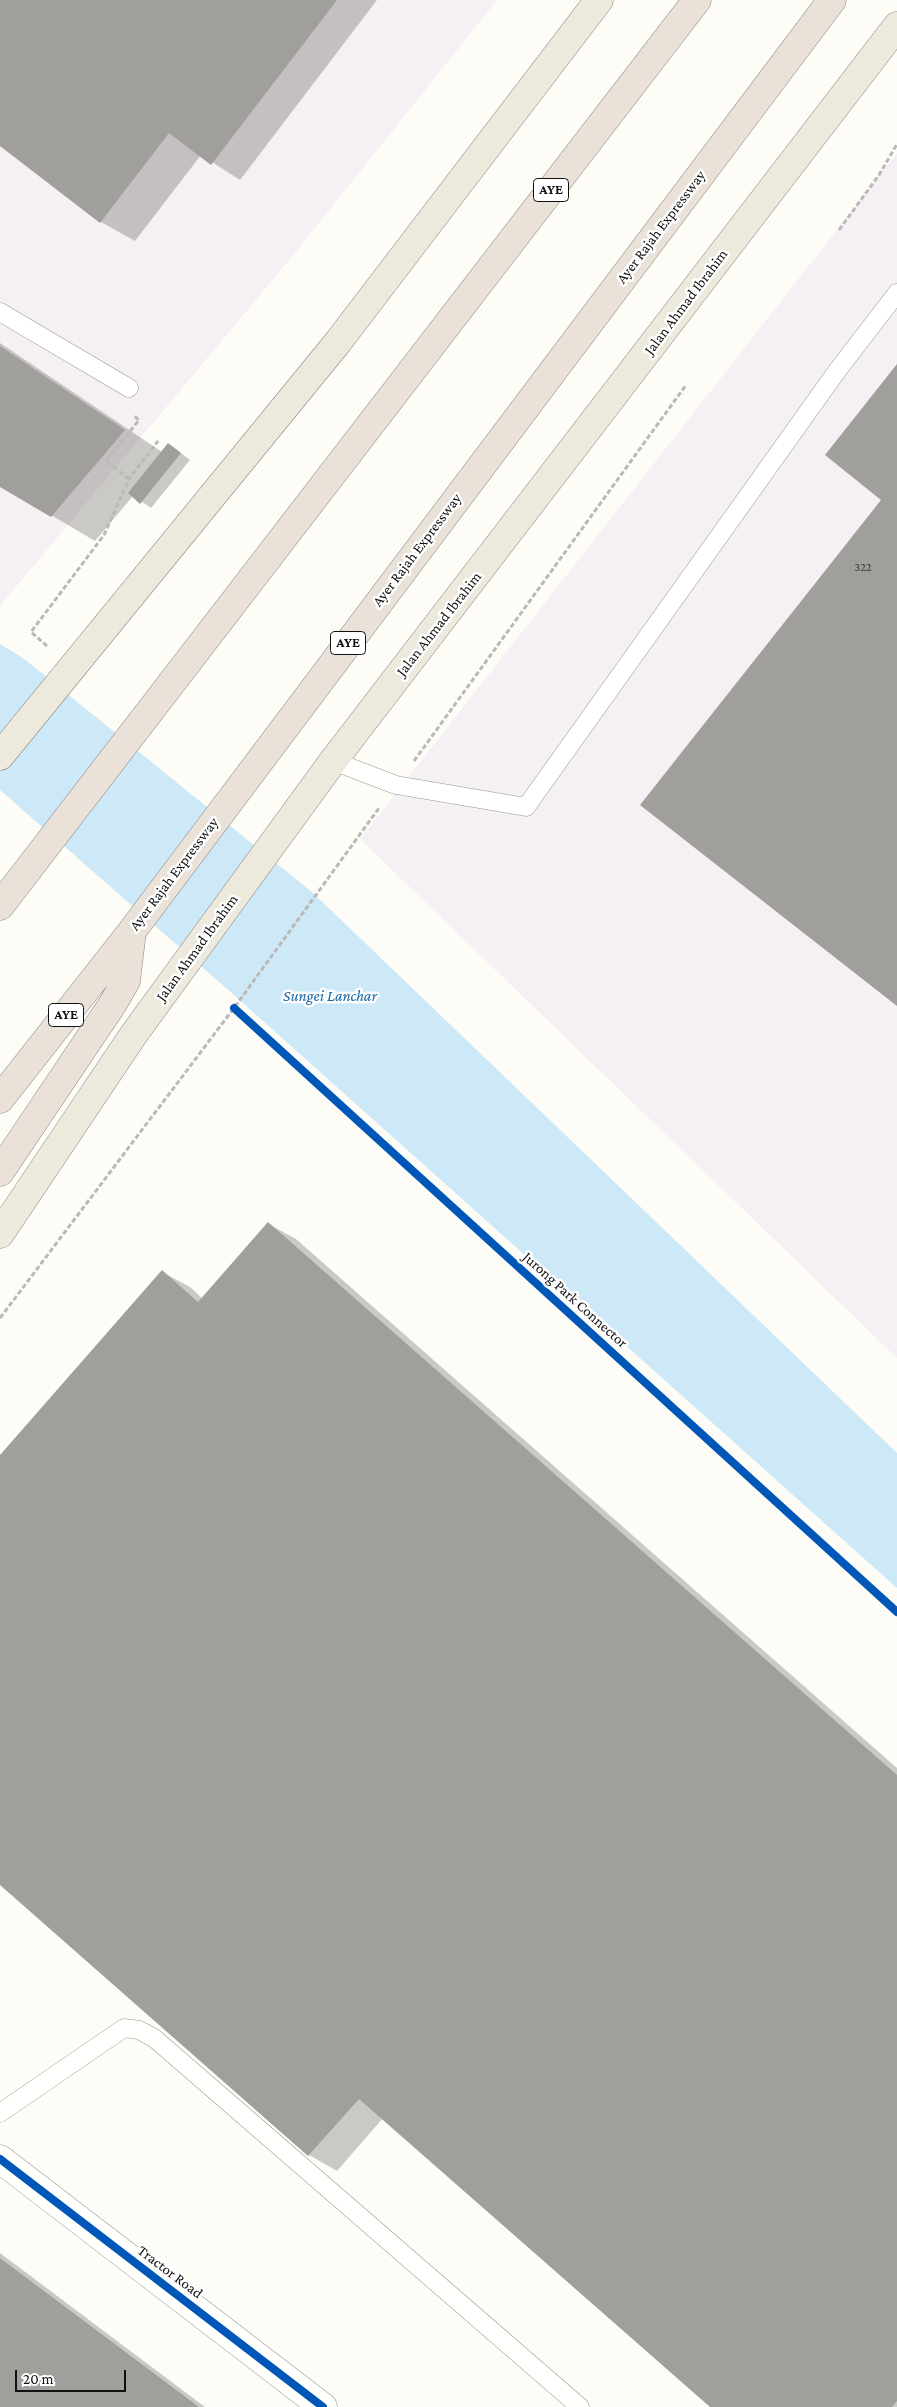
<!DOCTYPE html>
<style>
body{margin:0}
#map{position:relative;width:897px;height:2407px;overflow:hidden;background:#fdfcf7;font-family:"Crimson Pro",serif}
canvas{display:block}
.scale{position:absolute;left:15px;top:2370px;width:111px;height:22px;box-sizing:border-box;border:2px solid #111;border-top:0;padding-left:6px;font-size:15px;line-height:18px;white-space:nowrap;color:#111;-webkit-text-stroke:4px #fff;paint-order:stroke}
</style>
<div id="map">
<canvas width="897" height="2407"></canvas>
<div class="scale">20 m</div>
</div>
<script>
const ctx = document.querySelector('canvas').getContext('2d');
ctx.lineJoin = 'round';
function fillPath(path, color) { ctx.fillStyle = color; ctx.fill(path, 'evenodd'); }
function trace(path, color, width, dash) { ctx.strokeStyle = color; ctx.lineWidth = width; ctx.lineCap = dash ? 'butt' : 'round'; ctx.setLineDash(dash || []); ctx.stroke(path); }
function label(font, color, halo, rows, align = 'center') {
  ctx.font = font + ' "Crimson Pro",serif'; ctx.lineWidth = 5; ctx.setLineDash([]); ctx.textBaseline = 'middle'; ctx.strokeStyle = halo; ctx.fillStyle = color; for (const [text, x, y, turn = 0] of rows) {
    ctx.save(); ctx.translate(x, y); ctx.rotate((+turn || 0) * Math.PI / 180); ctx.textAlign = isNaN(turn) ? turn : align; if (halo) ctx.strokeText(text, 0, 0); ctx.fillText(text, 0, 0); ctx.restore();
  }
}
const industrial = new Path2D(`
 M 0,0 L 497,0 L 295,253 L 0,606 Z
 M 897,153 L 897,1358 L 360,839 Z`);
const water = new Path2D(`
 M 0,644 L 23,658 L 312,892 L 897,1453 L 897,1588 L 234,995 L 0,790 Z`);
const shadow = new Path2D(`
 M 0,0 L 377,0 L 240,180 L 201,155 L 135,241 L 101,222 L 0,145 Z
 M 0,343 L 162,452 L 169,444 L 190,460 L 151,508 L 133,496 L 95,541 L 0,485 Z
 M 268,1224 L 296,1239 L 897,1768 L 897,2407 L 712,2407 L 383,2118 L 337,2171 L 309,2155 L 0,1884 L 0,1457 L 162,1272 L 190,1287 L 202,1298 Z
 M 0,2253 L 205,2407 L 0,2407 Z`);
const building = new Path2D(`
 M 0,0 L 337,0 L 211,165 L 169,133 L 100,223 L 0,146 Z
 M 0,346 L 125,430 L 51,517 L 0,487 Z
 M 897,364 L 897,1006 L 640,805 L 881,500 L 825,455 Z
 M 168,443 L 181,453 L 140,504 L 128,493 Z
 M 268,1222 L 897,1775 L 897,2401 L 892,2407 L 710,2407 L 359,2099 L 308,2156 L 0,1885 L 0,1455 L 162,1270 L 198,1302 Z
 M 0,2258 L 199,2407 L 0,2407 Z`);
const path = new Path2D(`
 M 839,230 L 879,175 L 897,144
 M 129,479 L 106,461 L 139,420 L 134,416
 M 47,646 L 31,632 L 104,535 L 129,479 L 158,441
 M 414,761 L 686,385
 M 0,1318 L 234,1008 L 379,808`);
const service = new Path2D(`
 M 0,312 L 129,388
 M 333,761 L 396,785 L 526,807 L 837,371 L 897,293
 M 0,2113 L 124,2028 L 139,2030 L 154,2038 L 580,2407`);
const minor = new Path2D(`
 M 0,2159 L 323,2407`);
const primary = new Path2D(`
 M 0,756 L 338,342 L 599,0
 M 0,1234 L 134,1034 L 333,761 L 897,26`);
const motorway = new Path2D(`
 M 0,906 L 697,0
 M 0,1099 L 132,931 L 832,0
 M 0,1172 L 112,1005 L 126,981 L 132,931`);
const cycleway = new Path2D(`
 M 234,1008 L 897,1612
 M 0,2159 L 323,2407`);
const numberNames = [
 ["322",863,567]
];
const shields = [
 [551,190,35],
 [348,643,35],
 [66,1015,35]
];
const shieldNames = [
 ["AYE",551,190],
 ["AYE",348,643],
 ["AYE",66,1015]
];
const streetNames = [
 ["Ayer Rajah Expressway",661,227,-53],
 ["Jalan Ahmad Ibrahim",686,302,-53],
 ["Ayer Rajah Expressway",417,550,-53],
 ["Jalan Ahmad Ibrahim",439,624,-52],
 ["Ayer Rajah Expressway",174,874,-53],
 ["Jalan Ahmad Ibrahim",197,948,-54],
 ["Jurong Park Connector",575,1300,42],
 ["Tractor Road",170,2272,37]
];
const waterNames = [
 ["Sungei Lanchar",330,996]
];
fillPath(industrial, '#f5f0f3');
fillPath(water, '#cde8f7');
fillPath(shadow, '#0003');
fillPath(building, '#a19f9c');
trace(service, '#979795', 19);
trace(minor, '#979795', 29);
trace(primary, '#858482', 29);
trace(motorway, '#858482', 29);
trace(path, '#b9b9b8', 3, [5, 2.5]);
trace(service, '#fffffe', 18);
trace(minor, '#fffffe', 28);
trace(primary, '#ede9dc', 28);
trace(motorway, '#eae1d8', 28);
trace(cycleway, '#0057b8', 8);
label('12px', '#353434', null, numberNames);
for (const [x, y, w] of shields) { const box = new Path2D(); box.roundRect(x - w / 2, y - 11.5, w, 23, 4); ctx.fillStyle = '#fff'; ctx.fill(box); trace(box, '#111', 1); }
label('bold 14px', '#111', null, shieldNames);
label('15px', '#111', '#fff', streetNames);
label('italic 16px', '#1768a6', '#fff', waterNames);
</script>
